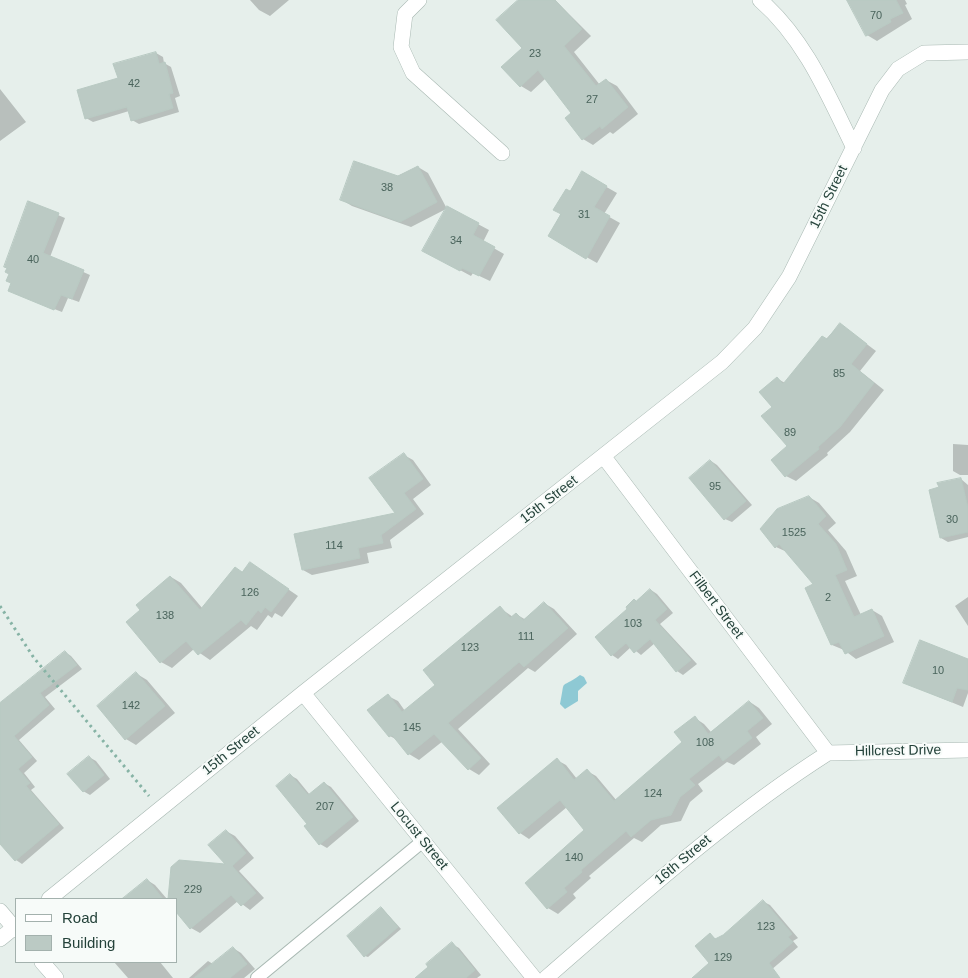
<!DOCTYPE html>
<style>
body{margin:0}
#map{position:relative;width:968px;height:978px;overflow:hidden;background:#e6efeb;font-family:Arial,sans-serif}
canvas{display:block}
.legend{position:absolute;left:15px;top:898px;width:162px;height:65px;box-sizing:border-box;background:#f7fbf9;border:1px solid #a3b1ad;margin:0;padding:6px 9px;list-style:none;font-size:15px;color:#24423a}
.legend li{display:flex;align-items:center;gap:10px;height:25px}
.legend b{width:25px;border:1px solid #a3b1ad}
</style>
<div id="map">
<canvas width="968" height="978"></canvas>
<ul class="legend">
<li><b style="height:6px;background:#fff"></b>Road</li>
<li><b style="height:14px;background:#bbcac4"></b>Building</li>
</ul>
</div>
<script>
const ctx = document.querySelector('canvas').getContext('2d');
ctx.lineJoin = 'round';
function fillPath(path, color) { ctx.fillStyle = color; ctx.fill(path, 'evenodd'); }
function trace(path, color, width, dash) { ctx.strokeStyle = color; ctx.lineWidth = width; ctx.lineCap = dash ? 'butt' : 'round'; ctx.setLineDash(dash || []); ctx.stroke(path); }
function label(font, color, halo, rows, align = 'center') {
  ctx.font = font + ' Arial,sans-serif'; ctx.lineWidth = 4; ctx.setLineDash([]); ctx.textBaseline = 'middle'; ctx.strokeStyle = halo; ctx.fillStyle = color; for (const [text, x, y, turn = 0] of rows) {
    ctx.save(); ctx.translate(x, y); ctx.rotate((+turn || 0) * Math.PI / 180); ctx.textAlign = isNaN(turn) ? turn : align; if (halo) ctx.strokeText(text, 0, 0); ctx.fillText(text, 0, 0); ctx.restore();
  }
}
const water = new Path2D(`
 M 580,675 L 584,677 L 587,683 L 578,691 L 578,701 L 565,709 L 560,704 C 566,676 558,691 580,675 Z`);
const shadow = new Path2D(`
 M 250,0 L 289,0 L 270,16 L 259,10 Z
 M 520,0 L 555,0 L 591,36 L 574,52 L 600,85 L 606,80 L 617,86 L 638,114 L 613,134 L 610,132 L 593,145 L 583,139 L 573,113 L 545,79 L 531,92 L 521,86 L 523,48 Z
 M 847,0 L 905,0 L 907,4 L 905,5 L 912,19 L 877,41 L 867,35 Z
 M 156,53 L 163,57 L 164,63 L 171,67 L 180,96 L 175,98 L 179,112 L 139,124 L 132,120 L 129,111 L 93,122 L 86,118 L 119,79 Z
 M 0,89 L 26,122 L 0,141 Z
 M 418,167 L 428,173 L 446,207 L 489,230 L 483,242 L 504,254 L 490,281 L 473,273 L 471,276 L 434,256 L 446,209 L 411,227 L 352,206 L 342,200 Z
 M 582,173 L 617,193 L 604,214 L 620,223 L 597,263 L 549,236 Z
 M 29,203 L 65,218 L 50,257 L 90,275 L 79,302 L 68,298 L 62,312 L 16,294 L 12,283 Z
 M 840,324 L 876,351 L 860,371 L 884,390 L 850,432 L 827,453 L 828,455 L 796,481 L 786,476 L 788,447 L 774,407 L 778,379 L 785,383 Z
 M 953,444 L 968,445 L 968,475 L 960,475 L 953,471 Z
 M 404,455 L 413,460 L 431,485 L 413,499 L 424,514 L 390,540 L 392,548 L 367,553 L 369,563 L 312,575 L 303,570 L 397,514 Z
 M 711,461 L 717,465 L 752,505 L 732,522 L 725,519 Z
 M 961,479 L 968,485 L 968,537 L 948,542 L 941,538 Z
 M 809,497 L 819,503 L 836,523 L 828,530 L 846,551 L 857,576 L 845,581 L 861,615 L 872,610 L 882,616 L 894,642 L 856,659 L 844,650 L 832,645 L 815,585 L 787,552 L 776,547 Z
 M 260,570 L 298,596 L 282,617 L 275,613 L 272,618 L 268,615 L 257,630 L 251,626 L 210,660 L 194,649 L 172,668 L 161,662 L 142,610 L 171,577 L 181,583 L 203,609 L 243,573 Z
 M 651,590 L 657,594 L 673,613 L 660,624 L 697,664 L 683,675 L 677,671 L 655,643 L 641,655 L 631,647 L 618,659 L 612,655 L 596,637 Z
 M 968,597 L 968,626 L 955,606 Z
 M 544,603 L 554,609 L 577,634 L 535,672 L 528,668 L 458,729 L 490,764 L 479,775 L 469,769 L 443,741 L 419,760 L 409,754 L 399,741 L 390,736 L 388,696 L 398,701 L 405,711 L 437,685 L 500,608 L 513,617 L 516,614 L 526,620 Z
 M 65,652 L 71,656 L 82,669 L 45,697 L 55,709 L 19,740 L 37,761 L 24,773 L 35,787 L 31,790 L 64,828 L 22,864 L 16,860 L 0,842 L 0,703 Z
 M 968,660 L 968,693 L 963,707 L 905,683 Z
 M 137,674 L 147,680 L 175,713 L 136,745 L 126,739 Z
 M 750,702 L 759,708 L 772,724 L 756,737 L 761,744 L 734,765 L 727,762 L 698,784 L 703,791 L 690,802 L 681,821 L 661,825 L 642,842 L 634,838 L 589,876 L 591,878 L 573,894 L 576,898 L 558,914 L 548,908 L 526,883 L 585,830 L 567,807 L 529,839 L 520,833 L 557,760 L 566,765 L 577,779 L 587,771 L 596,776 L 617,801 L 684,743 L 695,718 L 704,724 L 711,732 Z
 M 89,757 L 96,761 L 110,779 L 90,795 L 83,791 Z
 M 290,775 L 297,779 L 310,795 L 324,783 L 331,787 L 359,821 L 327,848 L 320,844 L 309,824 Z
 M 226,831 L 235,836 L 254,858 L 239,871 L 264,898 L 250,910 L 238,901 L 200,933 L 191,928 L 178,912 L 176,913 L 176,899 L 169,899 L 172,868 L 228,866 Z
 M 147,880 L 155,885 L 167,899 L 124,899 Z
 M 764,902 L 770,905 L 798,938 L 793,941 L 798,947 L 764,976 L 753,978 L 694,978 L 711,963 L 710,935 L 716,939 L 724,936 Z
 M 382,908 L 401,929 L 368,957 L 365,956 Z
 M 452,944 L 459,948 L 481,975 L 477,978 L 417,978 Z
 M 233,948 L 241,953 L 255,969 L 244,978 L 189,978 L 208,961 L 213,964 Z
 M 114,962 L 160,962 L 173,978 L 128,978 Z`);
const building = new Path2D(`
 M 518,0 L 555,0 L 582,29 L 564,46 L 596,86 L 606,79 L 628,107 L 602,129 L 600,126 L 582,140 L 565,118 L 571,113 L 538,70 L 520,87 L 501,67 L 522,48 L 496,20 Z
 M 847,0 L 896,0 L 903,13 L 890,19 L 891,22 L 866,36 Z
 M 156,52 L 159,64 L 165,62 L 173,93 L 169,94 L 173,108 L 131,121 L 127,107 L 85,119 L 77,90 L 118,78 L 113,64 Z
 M 354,161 L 398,176 L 418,166 L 437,202 L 400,222 L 340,200 Z
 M 582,171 L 607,186 L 594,207 L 610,216 L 586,259 L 548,236 L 561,214 L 553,210 L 566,189 L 570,191 Z
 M 28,201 L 59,213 L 43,253 L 84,270 L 72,299 L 61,295 L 54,310 L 8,291 L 11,283 L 6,281 L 9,274 L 5,272 L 7,268 L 4,267 Z
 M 447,206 L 479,223 L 473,235 L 495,247 L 479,276 L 462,268 L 460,271 L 422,251 Z
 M 840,323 L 867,344 L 851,364 L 874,383 L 840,427 L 818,447 L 819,449 L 785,477 L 771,460 L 787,446 L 761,416 L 772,407 L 759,392 L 777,377 L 783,384 L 822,336 L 827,339 Z
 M 404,453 L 423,479 L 404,493 L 416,509 L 381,535 L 383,543 L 358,548 L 360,558 L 302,570 L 294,534 L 395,513 L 369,478 Z
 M 710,460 L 746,501 L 724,520 L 689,478 Z
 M 961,478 L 968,508 L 968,532 L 940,538 L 929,490 L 939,487 L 937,483 Z
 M 809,496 L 826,516 L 818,524 L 836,544 L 847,570 L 835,575 L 854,617 L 872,609 L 884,636 L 845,654 L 839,642 L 831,645 L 805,588 L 813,584 L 779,544 L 775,548 L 760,529 L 777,509 Z
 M 250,562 L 289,589 L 271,612 L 265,607 L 261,613 L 258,610 L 246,625 L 241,620 L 198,655 L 186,641 L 160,663 L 126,622 L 140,610 L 136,605 L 170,576 L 200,610 L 235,567 L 242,572 Z
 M 650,589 L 667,609 L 655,620 L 691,660 L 676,672 L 650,639 L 634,653 L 626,643 L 611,656 L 595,637 L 627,609 L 626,607 L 634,599 L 636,601 Z
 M 544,602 L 568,628 L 524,667 L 519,662 L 448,723 L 481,758 L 468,770 L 434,734 L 408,755 L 392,735 L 389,737 L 367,710 L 388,694 L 402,712 L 435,685 L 423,670 L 500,606 L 510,618 L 516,613 L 523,620 Z
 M 920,640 L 968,659 L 968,690 L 957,688 L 952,702 L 903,683 Z
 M 65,651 L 77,665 L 40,693 L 49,705 L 14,736 L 32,757 L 18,769 L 30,783 L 26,786 L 59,824 L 15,861 L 0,844 L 0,703 Z
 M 136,672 L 165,706 L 125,740 L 97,706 Z
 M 749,701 L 763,718 L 747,731 L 752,738 L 723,761 L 719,755 L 689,779 L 695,785 L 680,797 L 671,815 L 651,820 L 631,837 L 626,831 L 581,870 L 582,872 L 564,888 L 567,892 L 547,909 L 525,883 L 584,830 L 560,800 L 519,834 L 497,808 L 557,758 L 574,780 L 587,769 L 614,801 L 682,742 L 674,732 L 695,716 L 708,734 Z
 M 89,756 L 104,775 L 83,792 L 67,774 Z
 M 290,774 L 308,795 L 324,782 L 353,817 L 319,845 L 304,826 L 307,824 L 276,786 Z
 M 226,830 L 246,853 L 232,866 L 256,893 L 241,906 L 231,895 L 190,929 L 176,912 L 176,899 L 168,899 L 171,867 L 179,860 L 225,864 L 208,845 Z
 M 147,879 L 163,899 L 122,899 Z
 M 763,900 L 792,934 L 788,937 L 793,942 L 769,963 L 780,978 L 692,978 L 709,963 L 695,946 L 710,933 L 715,939 L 723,935 Z
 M 381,907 L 398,927 L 364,957 L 347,936 Z
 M 452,942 L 475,970 L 466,978 L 415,978 L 428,967 L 426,964 Z
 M 233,947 L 247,964 L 230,978 L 194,978 Z`);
const path = new Path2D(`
 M 0,606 L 34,658 L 149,796`);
const service = new Path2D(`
 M 257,978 L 423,841`);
const minor = new Path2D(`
 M 419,0 L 405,14 L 401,47 L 413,73 L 502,153
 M 760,0 C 805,39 828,95 854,148
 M 604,457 L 828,753
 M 303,693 L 534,978
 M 828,753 L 968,750
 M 49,899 L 303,693 L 722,362 L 755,328 L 789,277 L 882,90 L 898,69 L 924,53 L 968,52
 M 0,911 L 16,930
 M 0,939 L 16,926
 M 42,962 L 56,978
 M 546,978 C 637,899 726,818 828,753`);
const numberNames = [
 ["70",876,16],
 ["23",535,54],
 ["42",134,84],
 ["27",592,100],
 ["38",387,188],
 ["31",584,215],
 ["34",456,241],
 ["40",33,260],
 ["85",839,374],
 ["89",790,433],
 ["95",715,487],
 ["30",952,520],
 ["1525",794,533],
 ["114",334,546],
 ["126",250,593],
 ["2",828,598],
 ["138",165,616],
 ["103",633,624],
 ["111",526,637],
 ["123",470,648],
 ["10",938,671],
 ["142",131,706],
 ["145",412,728],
 ["108",705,743],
 ["124",653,794],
 ["207",325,807],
 ["140",574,858],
 ["229",193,890],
 ["123",766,927],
 ["129",723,958]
];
const streetNames = [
 ["15th Street",829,197,-64],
 ["15th Street",549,500,-38],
 ["Filbert Street",716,605,53],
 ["15th Street",231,751,-39],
 ["Hillcrest Drive",898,751,-1],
 ["Locust Street",419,836,51],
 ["16th Street",683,860,-40]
];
fillPath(water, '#8ec9d4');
fillPath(shadow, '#0003');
fillPath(building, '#bbcac4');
trace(building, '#b8c9c2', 1);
trace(service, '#a8b8b2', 14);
trace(minor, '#a8b8b2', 16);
trace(path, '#86b3a5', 3, [2.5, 4]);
trace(service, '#fff', 12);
trace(minor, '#fff', 15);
label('11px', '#4a645c', null, numberNames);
label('14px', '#24423a', '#f7fbf9', streetNames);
</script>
